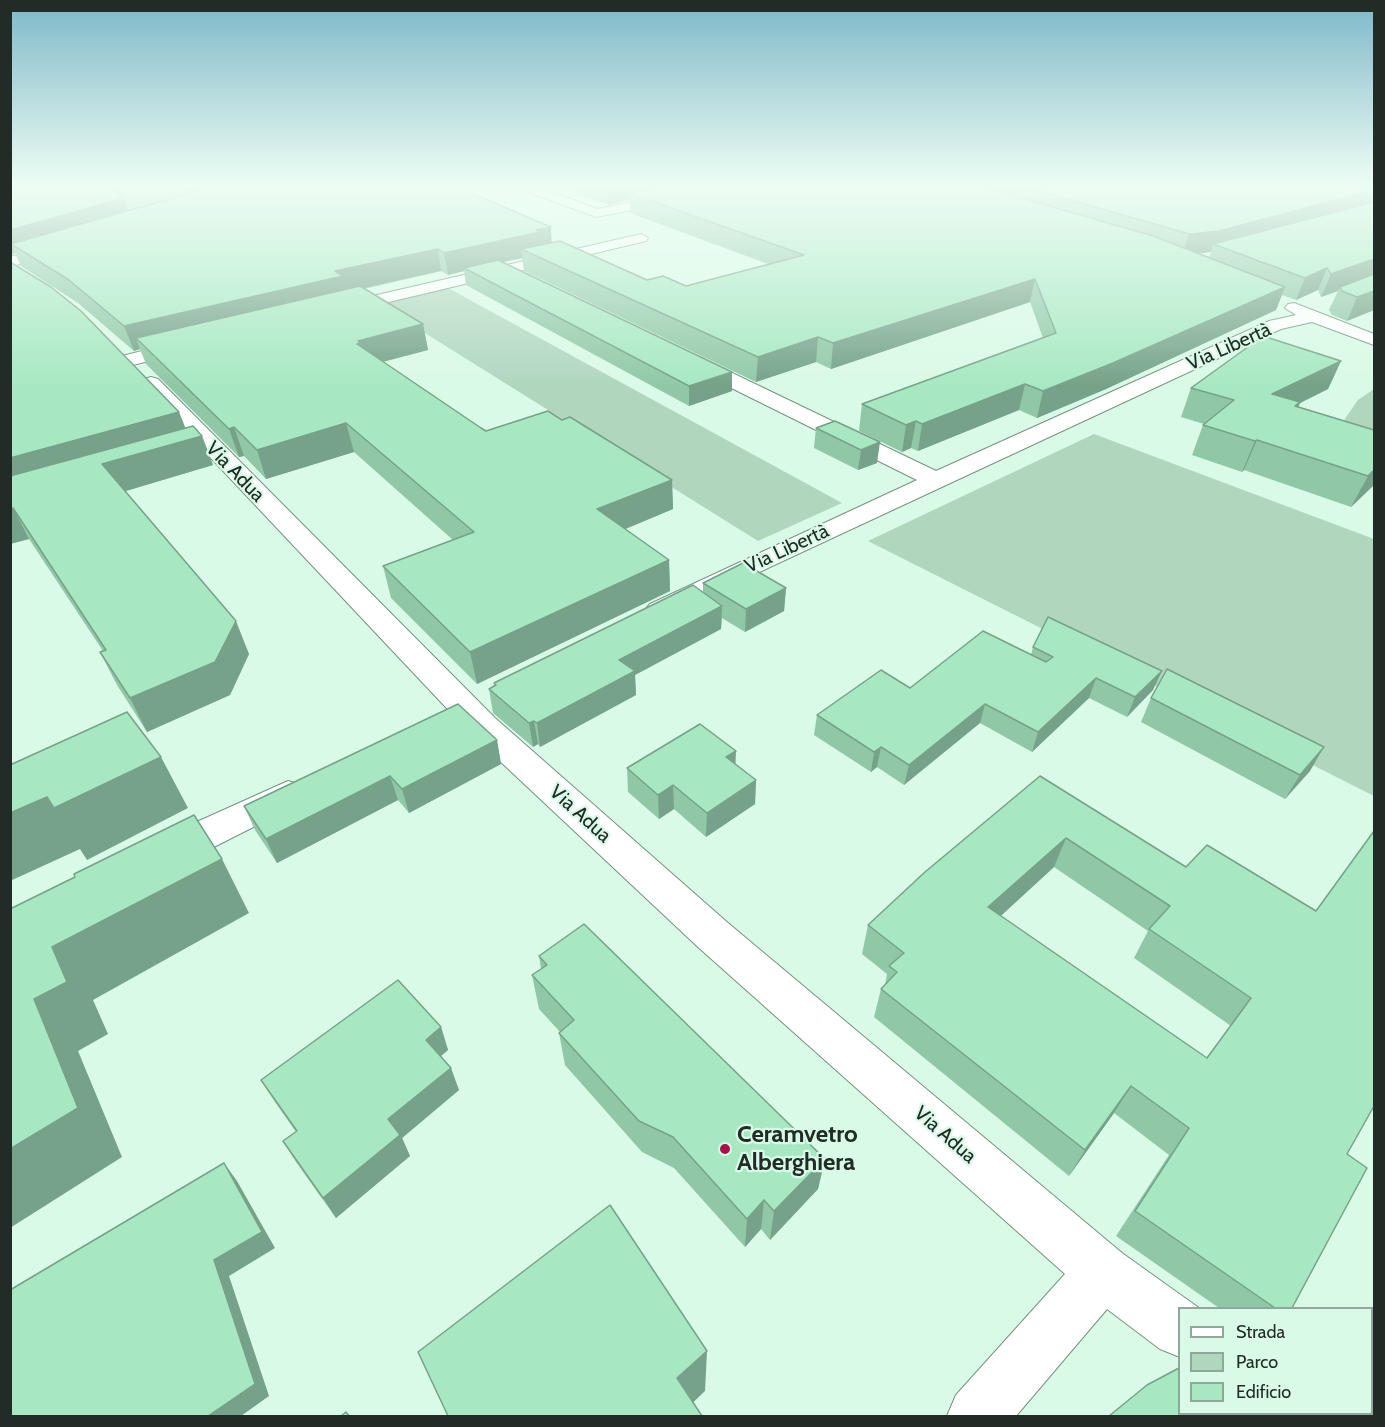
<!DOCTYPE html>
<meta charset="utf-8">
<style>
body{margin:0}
#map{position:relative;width:1385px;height:1427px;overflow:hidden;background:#d9fae6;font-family:Cabin,sans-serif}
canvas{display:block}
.frame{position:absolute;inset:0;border:12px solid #202c25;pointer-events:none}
.legend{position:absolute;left:1178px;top:1307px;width:195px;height:108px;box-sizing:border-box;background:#d9fae6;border:2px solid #8fa899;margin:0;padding:8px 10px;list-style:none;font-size:18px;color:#202c25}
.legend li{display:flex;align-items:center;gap:12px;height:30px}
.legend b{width:30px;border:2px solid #8fa899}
</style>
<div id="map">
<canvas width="1385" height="1427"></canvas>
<div class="frame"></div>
<ul class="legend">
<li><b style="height:8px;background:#fff"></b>Strada</li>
<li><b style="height:16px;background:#b0d6be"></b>Parco</li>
<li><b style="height:16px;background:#a7e8c2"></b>Edificio</li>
</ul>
</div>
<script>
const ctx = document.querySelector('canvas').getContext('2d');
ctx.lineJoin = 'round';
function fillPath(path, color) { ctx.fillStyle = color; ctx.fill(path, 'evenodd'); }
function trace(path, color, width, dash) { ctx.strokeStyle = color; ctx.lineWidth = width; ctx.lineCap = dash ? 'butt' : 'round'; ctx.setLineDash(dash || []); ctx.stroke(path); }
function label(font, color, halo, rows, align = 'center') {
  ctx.font = font + ' Cabin,sans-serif'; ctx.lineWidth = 4.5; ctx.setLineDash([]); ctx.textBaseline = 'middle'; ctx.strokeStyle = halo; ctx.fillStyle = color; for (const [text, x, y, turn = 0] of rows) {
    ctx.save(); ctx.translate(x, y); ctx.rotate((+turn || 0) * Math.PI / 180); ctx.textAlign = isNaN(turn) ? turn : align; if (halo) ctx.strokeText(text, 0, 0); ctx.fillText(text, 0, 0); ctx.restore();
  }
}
const green = new Path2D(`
 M 100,187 L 195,187 L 209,198 L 133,220 Z
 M 448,288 L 842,503 L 758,541 L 380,305 Z
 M 1374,389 L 1374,446 L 1335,433 L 1358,400 Z
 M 1094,434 L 1374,539 L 1374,796 L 868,541 Z`);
const minor = new Path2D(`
 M 522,187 L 540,187 L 597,209 L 710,187 L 736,187 L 730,191 L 596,217 L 523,190 Z
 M 641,234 L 648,238 L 646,241 L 338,314 L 332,313 L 329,309 L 332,305 L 338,304 Z
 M 61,242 L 66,244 L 69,247 L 66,250 L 10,267 L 10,257 Z
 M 1294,303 L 1374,334 L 1374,345 L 1312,322 L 1281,329 L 770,567 L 670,616 L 660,619 L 650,616 L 645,610 L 650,604 L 917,480 L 685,365 L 682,361 L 685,357 L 699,357 L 936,471 L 1269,321 L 1296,315 L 1285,308 L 1288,304 Z
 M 186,340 L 193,342 L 195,346 L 193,350 L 129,366 L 122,364 L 119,360 L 122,356 Z
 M 151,377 L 158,379 L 495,718 L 728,923 L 1122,1253 L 1199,1308 L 1180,1308 L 1180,1357 L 1160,1349 L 1107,1309 L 1016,1416 L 947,1416 L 956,1395 L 1065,1274 L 698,947 L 471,734 L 144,387 L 141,383 L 144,379 Z
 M 288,781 L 301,785 L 306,794 L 301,803 L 178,865 L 164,869 L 150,865 L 145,854 L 150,843 Z`);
const wall = new Path2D(`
 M 10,187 L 124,198 L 128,211 L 209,188 L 208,187 L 457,187 L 552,242 L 647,280 L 686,286 L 768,264 L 630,213 L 630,200 L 608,205 L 561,187 L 1374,187 L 1374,310 L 1347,321 L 1332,315 L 1329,310 L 1338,291 L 1321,297 L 1318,290 L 1296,300 L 1282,295 L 1276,310 L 1106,389 L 1037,418 L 1019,410 L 918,451 L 911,448 L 902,452 L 859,431 L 862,404 L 1043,338 L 1030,302 L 831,369 L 816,362 L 756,382 L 524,271 L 522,258 L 502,262 L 732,391 L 689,406 L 466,285 L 464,271 L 448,275 L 441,271 L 364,289 L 423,324 L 428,350 L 383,362 L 486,431 L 562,420 L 672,480 L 673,509 L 625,529 L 669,560 L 670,591 L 477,684 L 391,598 L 383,566 L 453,540 L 354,452 L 266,479 L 244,456 L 239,457 L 146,364 L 140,349 L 134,351 L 78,303 L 21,266 L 15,253 L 10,255 ZM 1211,252 L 1209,257 L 1199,253 Z
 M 10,262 L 185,428 L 202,436 L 213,465 L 125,491 L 249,654 L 230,695 L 147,732 L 117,685 L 100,652 L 103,651 L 29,539 L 10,544 Z
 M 1341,361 L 1328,389 L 1300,403 L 1298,407 L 1374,430 L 1374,485 L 1351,507 L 1244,470 L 1242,472 L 1192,455 L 1203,425 L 1204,424 L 1181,417 L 1191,388 Z
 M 835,421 L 877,463 L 858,470 L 814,448 L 816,428 Z
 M 703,583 L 786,588 L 784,611 L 745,632 L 722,618 L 721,629 L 635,675 L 636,695 L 540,747 L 538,744 L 533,747 L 493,713 L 489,689 L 495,686 L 494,683 L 703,593 Z
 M 1033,647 L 1153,690 L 1127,717 L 1089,698 L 1032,752 L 980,723 L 904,785 L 877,767 L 871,772 L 814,735 L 817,715 L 910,688 L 1031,655 Z
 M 1151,698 L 1310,771 L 1285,799 L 1141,722 Z
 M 497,740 L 501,764 L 409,813 L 398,800 L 277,863 L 255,830 L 244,806 Z
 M 735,764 L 756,780 L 755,804 L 706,837 L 674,809 L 659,819 L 628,792 L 627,768 Z
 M 1040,776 L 1186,867 L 1347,1154 L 1292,1308 L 1219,1308 L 1116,1236 L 1169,1155 L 1114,1113 L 1069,1176 L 874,1017 L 881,989 L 885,985 L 887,974 L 862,954 L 868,925 ZM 1054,867 L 1148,931 L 1134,958 L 1231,1026 L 1207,1058 L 1000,916 Z
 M 539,956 L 825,1159 L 818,1189 L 770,1240 L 761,1229 L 745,1247 L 674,1168 L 642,1152 L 565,1065 L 559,1033 L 560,1032 L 539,1009 L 532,975 L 541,969 Z
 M 441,1027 L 448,1050 L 441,1056 L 459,1090 L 402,1138 L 410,1156 L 336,1218 L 296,1162 L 283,1141 L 296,1132 L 275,1102 L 261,1080 Z`);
const shadedWall = new Path2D(`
 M 607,187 L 699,187 L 629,193 L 630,200 L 608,205 Z
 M 1374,190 L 1374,207 L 1213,244 L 1211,252 L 1182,256 L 1189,234 Z
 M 124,198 L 131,219 L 11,244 L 15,253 L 10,255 L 10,230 Z
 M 551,227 L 552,248 L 521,249 L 522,258 L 467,270 L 464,268 L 464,271 L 448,275 L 444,253 Z
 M 438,249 L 441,271 L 136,338 L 140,349 L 134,351 L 124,326 L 335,271 Z
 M 1374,259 L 1374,277 L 1340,287 L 1338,291 L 1321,297 L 1331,274 Z
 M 1327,268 L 1318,290 L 1296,300 L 1305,278 Z
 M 1035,279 L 1030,302 L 831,369 L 833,343 Z
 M 1285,287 L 1276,310 L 1106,389 L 1037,418 L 1043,391 Z
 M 1374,291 L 1374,310 L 1347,321 L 1357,297 Z
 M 423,324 L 428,350 L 366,366 L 357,344 L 358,341 Z
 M 818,337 L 816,362 L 756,382 L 758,357 Z
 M 1341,361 L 1328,389 L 1300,403 L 1287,431 L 1272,394 Z
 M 732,372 L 732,391 L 689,406 L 689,386 Z
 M 1025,384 L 1019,410 L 918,451 L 922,424 Z
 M 179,412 L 190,439 L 202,436 L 213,465 L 116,494 L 10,492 L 10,458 Z
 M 916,421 L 911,448 L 902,452 L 906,425 Z
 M 346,423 L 354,452 L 266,479 L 257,450 Z
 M 234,427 L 244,456 L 239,457 L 229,429 Z
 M 1257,440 L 1244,470 L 1242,472 L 1255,441 Z
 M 880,442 L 877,463 L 858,470 L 861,450 Z
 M 1374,470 L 1374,485 L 1351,507 L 1368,476 Z
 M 672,480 L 673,509 L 599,540 L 597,509 Z
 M 13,508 L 29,539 L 10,544 L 10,509 Z
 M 669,560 L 670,591 L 477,684 L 470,652 Z
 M 786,588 L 784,611 L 745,632 L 746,609 Z
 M 722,606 L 721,629 L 635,675 L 636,695 L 540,747 L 537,723 L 619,660 Z
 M 236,621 L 249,654 L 230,695 L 147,732 L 130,698 Z
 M 1162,671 L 1153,690 L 1127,717 L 1135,697 Z
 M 1096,678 L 1089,698 L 1032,752 L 1038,732 Z
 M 985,704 L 980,723 L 904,785 L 909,765 Z
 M 534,721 L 538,744 L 533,747 L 529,723 Z
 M 497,740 L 501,764 L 409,813 L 402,789 Z
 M 881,747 L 877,767 L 871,772 L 874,752 Z
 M 1324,747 L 1310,771 L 1285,799 L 1300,775 Z
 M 736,751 L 735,775 L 726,757 Z
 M 161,757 L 188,808 L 87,860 L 80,849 L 10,881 L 10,761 L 30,791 L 47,797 Z
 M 390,776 L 398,800 L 277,863 L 266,839 Z
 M 756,780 L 755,804 L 706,837 L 707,813 Z
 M 673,785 L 674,809 L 659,819 L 658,795 Z
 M 1066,838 L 1054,867 L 978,937 L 988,907 Z
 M 222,859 L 249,913 L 93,1000 L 108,1034 L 78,1051 L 122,1157 L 10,1228 L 10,1149 L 34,999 L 52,947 Z
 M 441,1027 L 448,1050 L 434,1062 L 426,1040 Z
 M 451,1068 L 459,1090 L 402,1138 L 410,1156 L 336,1218 L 323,1198 L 388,1119 Z
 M 1131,1086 L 1114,1113 L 1069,1176 L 1085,1150 Z
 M 825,1159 L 818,1189 L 770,1240 L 774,1211 Z
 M 224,1163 L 237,1181 L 275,1248 L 229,1276 L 269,1396 L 241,1416 L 208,1416 L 214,1260 Z
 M 764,1200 L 761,1229 L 745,1247 L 747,1219 Z
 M 707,1351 L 705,1391 L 679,1416 L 677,1378 Z`);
const building = new Path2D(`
 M 10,187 L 111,187 L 124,198 L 10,230 Z
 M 211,187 L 457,187 L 551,227 L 536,230 L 540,232 L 444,253 L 438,249 L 335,271 L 343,276 L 124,326 L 69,280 L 11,244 Z
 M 664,187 L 983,187 L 1153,236 L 1285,287 L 1113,363 L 1043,391 L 1025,384 L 922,424 L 916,421 L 906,425 L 862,404 L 1056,333 L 1035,279 L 833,343 L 818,337 L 758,357 L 521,249 L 560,241 L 647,280 L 663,276 L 686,286 L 804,255 L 629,193 Z
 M 1026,187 L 1374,187 L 1374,190 L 1219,231 L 1189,234 Z
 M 1374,202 L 1374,259 L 1331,274 L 1327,268 L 1305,278 L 1213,244 Z
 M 498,260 L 732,372 L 689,386 L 464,268 Z
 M 10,262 L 51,287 L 81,311 L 179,412 L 10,458 L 10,269 L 12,268 Z
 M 1374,274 L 1374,291 L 1357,297 L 1342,291 L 1340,287 Z
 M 360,286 L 423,324 L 358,341 L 361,343 L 357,344 L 481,428 L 486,431 L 548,411 L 562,420 L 570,417 L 672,480 L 597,509 L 669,560 L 470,652 L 383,566 L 474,532 L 346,423 L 257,450 L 234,427 L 229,429 L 136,338 Z
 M 1263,336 L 1341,361 L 1272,394 L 1300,402 L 1295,406 L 1374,430 L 1374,470 L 1368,476 L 1257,440 L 1255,441 L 1203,425 L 1234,400 L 1191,388 Z
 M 835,421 L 880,442 L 861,450 L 816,428 Z
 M 193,426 L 202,436 L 102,464 L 236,621 L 215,662 L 130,698 L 100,652 L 106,650 L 13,508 L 10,509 L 10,476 Z
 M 743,563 L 786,588 L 746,609 L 703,583 Z
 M 693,585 L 722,606 L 619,660 L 635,671 L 537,723 L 534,721 L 529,723 L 489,689 L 496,685 L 494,683 Z
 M 1048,617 L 1162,671 L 1135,697 L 1096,678 L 1038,732 L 985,704 L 909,765 L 881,747 L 874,752 L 817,715 L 881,670 L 910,688 L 983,631 L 1046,662 L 1053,657 L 1033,647 Z
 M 1167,669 L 1324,747 L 1300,775 L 1151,698 Z
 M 458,704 L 497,740 L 402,789 L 390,776 L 266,839 L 244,806 Z
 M 127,712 L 161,757 L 54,808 L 47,797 L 10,813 L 10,765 Z
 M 700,724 L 736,751 L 726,757 L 756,780 L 707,813 L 673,785 L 658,795 L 627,768 Z
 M 1040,776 L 1186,867 L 1207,845 L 1316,911 L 1374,831 L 1374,1106 L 1347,1154 L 1367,1168 L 1292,1308 L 1275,1308 L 1135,1211 L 1189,1128 L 1131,1086 L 1085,1150 L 881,989 L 897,972 L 889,966 L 904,953 L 868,925 L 925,872 ZM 1066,838 L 1170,906 L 1149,929 L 1251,998 L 1207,1058 L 988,907 Z
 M 194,815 L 222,859 L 52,947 L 67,982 L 34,999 L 78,1108 L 10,1149 L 10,909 L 75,877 L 74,874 Z
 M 584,924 L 825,1159 L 774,1211 L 764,1200 L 747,1219 L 673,1137 L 639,1121 L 559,1033 L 574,1020 L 532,975 L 547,965 L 539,956 Z
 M 398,980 L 441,1027 L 426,1040 L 451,1068 L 388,1119 L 400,1135 L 323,1198 L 283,1141 L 297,1131 L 261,1080 Z
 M 224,1163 L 262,1232 L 214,1260 L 255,1384 L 208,1416 L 10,1416 L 10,1290 Z
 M 610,1205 L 707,1351 L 677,1378 L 702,1416 L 448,1416 L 418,1352 Z
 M 1179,1368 L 1179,1413 L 1299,1413 L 1303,1416 L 1109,1416 L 1147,1385 Z
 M 346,1412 L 349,1416 L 341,1416 Z`);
const markers = [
 [725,1149,6,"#a71248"]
];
const streetNames = [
 ["Via Libertà",1229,347,-24],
 ["Via Adua",235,472,46],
 ["Via Libertà",787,549,-25],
 ["Via Adua",580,814,42],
 ["Via Adua",945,1135,41]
];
const nearPoinames = [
 ["Ceramvetro",737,1135],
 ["Alberghiera",737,1163]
];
fillPath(green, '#b0d6be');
trace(minor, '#759381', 2);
fillPath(minor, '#fff');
fillPath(wall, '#90c8a7');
fillPath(shadedWall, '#75a288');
fillPath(building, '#a7e8c2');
trace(building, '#75a288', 1.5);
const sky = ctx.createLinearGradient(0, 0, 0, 387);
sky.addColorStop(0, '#7eb8c9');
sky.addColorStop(0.48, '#eefdf4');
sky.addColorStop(1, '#eefdf400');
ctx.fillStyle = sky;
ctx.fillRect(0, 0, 1385, 387);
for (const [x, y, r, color] of markers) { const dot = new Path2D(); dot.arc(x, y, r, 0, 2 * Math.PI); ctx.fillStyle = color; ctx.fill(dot); trace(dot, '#d9fae6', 2); }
label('20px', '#202c25', '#d9fae6', streetNames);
label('bold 24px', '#202c25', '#d9fae6', nearPoinames, 'left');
</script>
